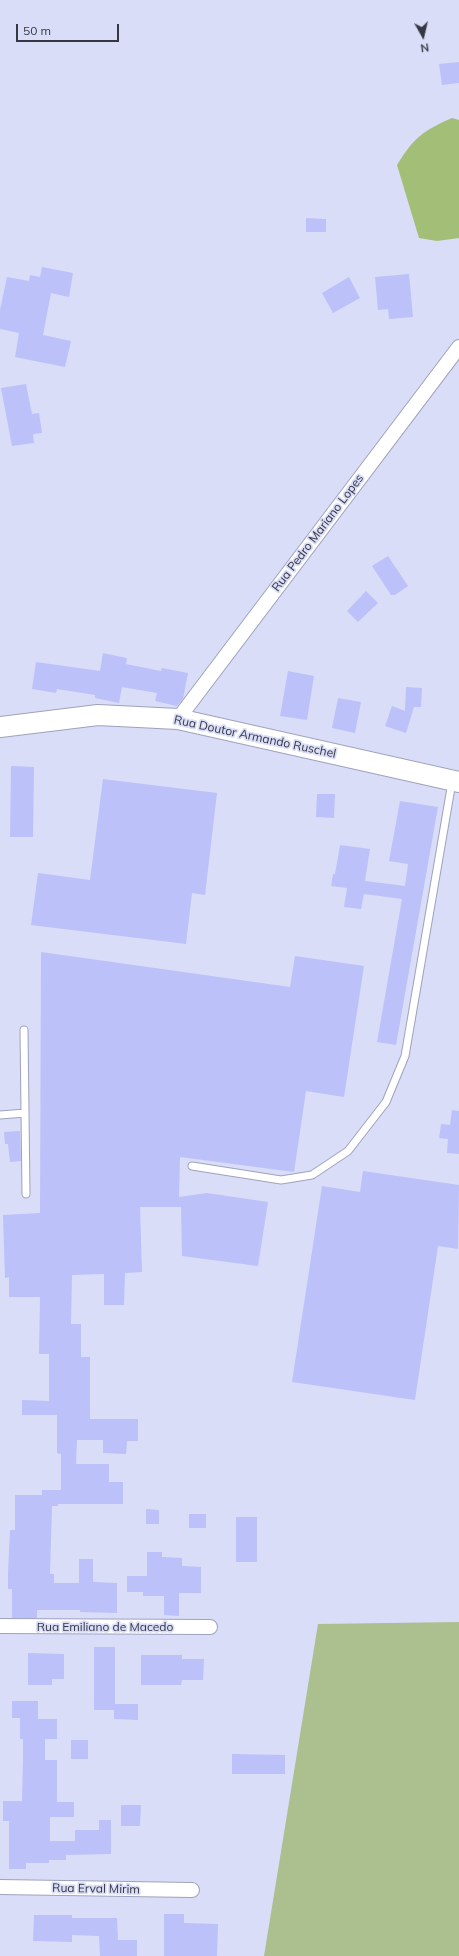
<!DOCTYPE html>
<style>
body{margin:0}
#map{position:relative;width:459px;height:1956px;overflow:hidden;background:#d9ddf8;font-family:Mulish,sans-serif}
canvas{display:block}
.north{position:absolute;left:403px;top:16px;width:40px;height:40px;-webkit-text-stroke:3px #d9ddf8;paint-order:stroke;rotate:172deg;font-size:11px;font-weight:700;line-height:16px;text-align:center;color:#363742}
.north::after{content:'';display:block;margin:auto;width:14px;height:18px;background:#363742;clip-path:polygon(50% 0,100% 100%,50% 72%,0 100%)}
.scale{position:absolute;left:16px;top:24px;width:103px;height:18px;box-sizing:border-box;border:2px solid #363742;border-top:0;padding-left:5px;font-size:12px;line-height:14px;white-space:nowrap;color:#363742;-webkit-text-stroke:3px #d9ddf8;paint-order:stroke}
</style>
<div id="map">
<canvas width="459" height="1956"></canvas>
<div class="north">N</div>
<div class="scale">50 m</div>
</div>
<script>
const ctx = document.querySelector('canvas').getContext('2d');
ctx.lineJoin = 'round';
function fillPath(path, color) { ctx.fillStyle = color; ctx.fill(path, 'evenodd'); }
function trace(path, color, width, dash) { ctx.strokeStyle = color; ctx.lineWidth = width; ctx.lineCap = dash ? 'butt' : 'round'; ctx.setLineDash(dash || []); ctx.stroke(path); }
function label(font, color, halo, rows, align = 'center') {
  ctx.font = font + ' Mulish,sans-serif'; ctx.lineWidth = 3.5; ctx.setLineDash([]); ctx.textBaseline = 'middle'; ctx.strokeStyle = halo; ctx.fillStyle = color; for (const [text, x, y, turn = 0] of rows) {
    ctx.save(); ctx.translate(x, y); ctx.rotate((+turn || 0) * Math.PI / 180); ctx.textAlign = isNaN(turn) ? turn : align; if (halo) ctx.strokeText(text, 0, 0); ctx.fillText(text, 0, 0); ctx.restore();
  }
}
const green = new Path2D(`
 M 459,1622 L 459,1956 L 264,1956 L 318,1624 Z`);
const water = new Path2D(`
 M 452,118 L 459,120 L 459,238 L 437,241 L 419,238 L 397,165 C 414,137 423,131 452,118 Z`);
const building = new Path2D(`
 M 459,62 L 459,83 L 442,85 L 439,64 Z
 M 306,218 L 326,219 L 326,232 L 306,232 Z
 M 42,267 L 73,273 L 69,297 L 51,293 L 43,335 L 71,341 L 65,367 L 15,357 L 19,333 L 0,329 L 0,310 L 7,277 L 29,281 L 30,275 L 40,277 Z
 M 409,274 L 413,317 L 389,319 L 388,309 L 378,310 L 375,277 Z
 M 349,277 L 360,298 L 333,313 L 322,293 Z
 M 26,384 L 32,414 L 39,413 L 42,433 L 33,434 L 34,443 L 12,446 L 1,388 Z
 M 388,556 L 408,586 L 395,595 L 391,595 L 372,566 Z
 M 366,591 L 378,603 L 358,622 L 347,611 Z
 M 103,653 L 127,658 L 126,664 L 161,671 L 162,668 L 188,673 L 183,699 L 177,706 L 155,701 L 157,693 L 122,687 L 119,703 L 95,698 L 95,695 L 57,689 L 56,693 L 32,689 L 36,662 L 100,671 Z
 M 288,671 L 314,676 L 307,720 L 280,716 Z
 M 406,687 L 422,688 L 421,707 L 414,707 L 406,733 L 385,726 L 392,706 L 405,711 Z
 M 338,698 L 361,702 L 355,733 L 332,728 Z
 M 11,766 L 34,767 L 33,837 L 10,837 Z
 M 103,779 L 217,793 L 205,895 L 192,893 L 186,944 L 31,925 L 38,873 L 90,880 Z
 M 317,794 L 335,794 L 334,818 L 316,817 Z
 M 400,801 L 438,807 L 396,1045 L 377,1042 L 402,899 L 364,894 L 361,909 L 344,907 L 347,888 L 331,886 L 333,874 L 335,874 L 340,845 L 370,849 L 365,881 L 405,886 L 408,864 L 389,861 Z
 M 41,952 L 290,987 L 295,956 L 364,966 L 344,1097 L 306,1091 L 294,1172 L 180,1157 L 179,1197 L 207,1193 L 268,1202 L 258,1266 L 182,1256 L 181,1207 L 140,1207 L 142,1272 L 125,1273 L 124,1305 L 104,1305 L 104,1274 L 72,1275 L 71,1324 L 81,1324 L 81,1357 L 90,1357 L 90,1419 L 138,1419 L 138,1441 L 127,1441 L 126,1454 L 103,1453 L 103,1440 L 77,1440 L 76,1464 L 109,1464 L 109,1482 L 123,1482 L 123,1504 L 58,1504 L 58,1506 L 52,1506 L 50,1574 L 54,1574 L 54,1583 L 79,1583 L 79,1559 L 93,1559 L 93,1582 L 117,1583 L 117,1613 L 80,1612 L 80,1610 L 37,1610 L 37,1618 L 12,1618 L 12,1589 L 8,1589 L 8,1573 L 10,1530 L 15,1530 L 15,1495 L 42,1495 L 42,1490 L 61,1490 L 61,1454 L 57,1453 L 57,1415 L 22,1415 L 22,1400 L 49,1401 L 49,1354 L 39,1354 L 40,1297 L 9,1297 L 9,1277 L 5,1278 L 3,1215 L 40,1213 Z
 M 452,1110 L 459,1111 L 459,1154 L 447,1153 L 448,1139 L 439,1138 L 441,1124 L 450,1125 Z
 M 20,1131 L 21,1161 L 10,1162 L 8,1144 L 5,1144 L 4,1132 Z
 M 363,1171 L 459,1185 L 458,1249 L 438,1246 L 415,1400 L 292,1382 L 322,1186 L 360,1192 Z
 M 146,1509 L 159,1510 L 159,1524 L 146,1524 Z
 M 189,1514 L 206,1514 L 206,1528 L 189,1528 Z
 M 236,1517 L 257,1517 L 257,1562 L 236,1562 Z
 M 147,1552 L 162,1552 L 162,1557 L 182,1558 L 182,1566 L 201,1567 L 201,1593 L 179,1593 L 179,1616 L 164,1615 L 164,1596 L 143,1596 L 143,1592 L 127,1592 L 127,1576 L 147,1576 Z
 M 94,1647 L 115,1647 L 115,1704 L 138,1704 L 138,1720 L 114,1719 L 114,1710 L 94,1710 Z
 M 28,1653 L 64,1654 L 64,1679 L 52,1679 L 52,1685 L 28,1685 Z
 M 141,1655 L 182,1655 L 182,1659 L 204,1659 L 203,1680 L 182,1680 L 181,1685 L 141,1685 Z
 M 12,1701 L 38,1701 L 38,1719 L 57,1719 L 57,1739 L 45,1739 L 45,1760 L 57,1760 L 57,1802 L 74,1802 L 74,1817 L 50,1817 L 50,1841 L 75,1841 L 75,1830 L 99,1830 L 99,1820 L 111,1820 L 111,1854 L 66,1855 L 66,1860 L 49,1860 L 49,1863 L 26,1863 L 26,1869 L 9,1869 L 9,1821 L 3,1821 L 3,1801 L 22,1801 L 23,1760 L 23,1739 L 20,1739 L 20,1718 L 12,1718 Z
 M 71,1740 L 88,1740 L 88,1759 L 71,1759 Z
 M 232,1754 L 285,1755 L 285,1774 L 232,1774 Z
 M 121,1805 L 141,1805 L 140,1826 L 121,1826 Z
 M 164,1914 L 184,1914 L 184,1923 L 218,1924 L 217,1956 L 164,1956 Z
 M 34,1915 L 72,1915 L 72,1918 L 117,1918 L 118,1940 L 137,1940 L 137,1956 L 100,1956 L 99,1936 L 72,1935 L 72,1942 L 33,1941 Z`);
const lane = new Path2D(`
 M 24,1030 L 26,1194
 M 0,1115 L 25,1113
 M 192,1166 L 281,1180 L 312,1175 L 348,1151 L 386,1102 L 405,1056 L 452,782`);
const street = new Path2D(`
 M 178,719 L 459,347
 M 0,1626 L 210,1627
 M 0,1887 L 192,1890`);
const secondary = new Path2D(`
 M 0,727 L 98,715 L 178,719 L 459,782`);
const streetNames = [
 ["Rua Pedro Mariano Lopes",318,533,-53],
 ["Rua Doutor Armando Ruschel",255,737,12],
 ["Rua Emiliano de Macedo",105,1627],
 ["Rua Erval Mirim",96,1889,1]
];
fillPath(green, '#acbf8e');
fillPath(water, '#a3be76');
fillPath(building, '#bcc1fa');
trace(lane, '#9fa2bc', 9);
trace(street, '#9fa2bc', 16);
trace(secondary, '#9fa2bc', 22);
trace(lane, '#fff', 7);
trace(street, '#fff', 14);
trace(secondary, '#fff', 20);
label('12px', '#363742', '#d9ddf8', streetNames);
</script>
